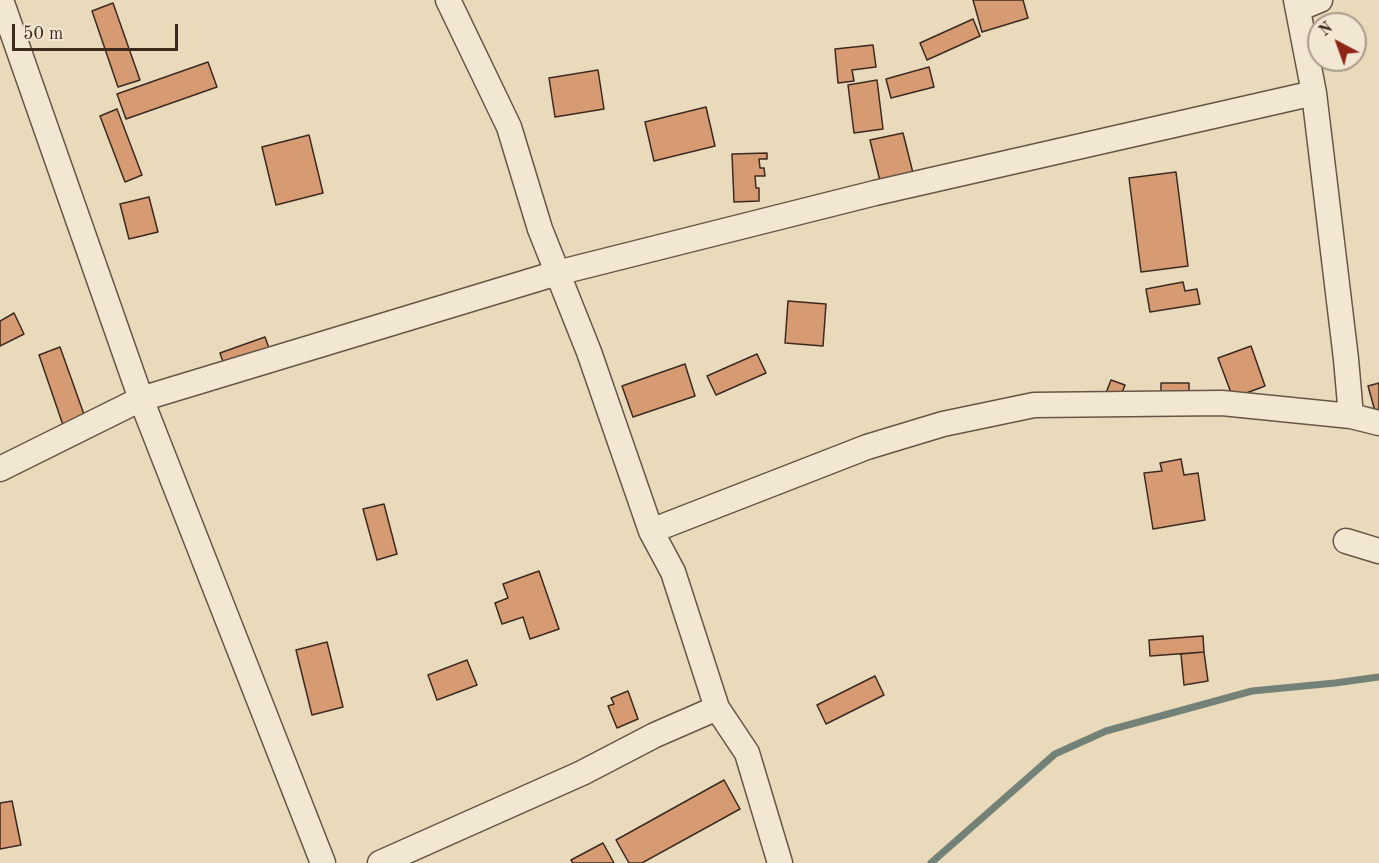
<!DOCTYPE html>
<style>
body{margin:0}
#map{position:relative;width:1379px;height:863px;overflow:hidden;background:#e9dabc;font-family:"Old Standard TT",serif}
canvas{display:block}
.north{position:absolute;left:1307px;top:12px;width:60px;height:60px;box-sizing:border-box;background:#f1e7d3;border:2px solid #a99b8b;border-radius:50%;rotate:319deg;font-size:16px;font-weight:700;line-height:24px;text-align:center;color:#3c2a1f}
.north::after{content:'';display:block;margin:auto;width:21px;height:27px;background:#8f2418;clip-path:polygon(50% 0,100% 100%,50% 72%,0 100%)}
.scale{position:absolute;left:12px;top:24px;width:166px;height:27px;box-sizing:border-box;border:3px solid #3c2a1f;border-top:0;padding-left:8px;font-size:18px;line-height:21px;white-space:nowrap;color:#3c2a1f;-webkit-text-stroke:4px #f1e7d3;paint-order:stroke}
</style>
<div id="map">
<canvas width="1379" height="863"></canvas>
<div class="north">N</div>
<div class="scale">50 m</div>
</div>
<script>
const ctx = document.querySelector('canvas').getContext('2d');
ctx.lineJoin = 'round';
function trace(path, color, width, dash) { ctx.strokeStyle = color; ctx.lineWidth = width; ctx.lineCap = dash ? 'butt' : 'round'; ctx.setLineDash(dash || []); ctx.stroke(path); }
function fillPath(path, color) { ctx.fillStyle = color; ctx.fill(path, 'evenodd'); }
const stream = new Path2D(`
 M 931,863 L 1055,754 L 1106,731 L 1252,691 L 1335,683 L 1379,677`);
const building = new Path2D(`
 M 973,0 L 1023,0 L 1028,18 L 982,32 Z
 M 113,3 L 140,80 L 118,87 L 92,11 Z
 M 973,19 L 980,36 L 927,60 L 920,43 Z
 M 873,45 L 876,67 L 852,70 L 854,81 L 838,83 L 835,49 Z
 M 208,62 L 217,87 L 126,119 L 117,94 Z
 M 929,67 L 934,87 L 891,98 L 886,79 Z
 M 598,70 L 604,109 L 555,117 L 549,78 Z
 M 877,80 L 883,129 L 854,133 L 848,85 Z
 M 706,107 L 715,146 L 654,161 L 645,122 Z
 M 117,109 L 142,175 L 125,182 L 100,116 Z
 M 903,133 L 913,173 L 880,181 L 870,140 Z
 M 309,135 L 323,193 L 276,205 L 262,147 Z
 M 767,153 L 767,159 L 759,159 L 760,168 L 764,168 L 765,176 L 755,176 L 756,188 L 759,188 L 759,201 L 734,202 L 732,154 Z
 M 1176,172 L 1188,266 L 1141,272 L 1129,178 Z
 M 149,197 L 158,232 L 129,239 L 120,204 Z
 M 1183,282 L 1185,291 L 1197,289 L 1200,304 L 1150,312 L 1146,289 Z
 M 788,301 L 826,304 L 823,346 L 785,343 Z
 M 14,313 L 24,334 L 0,346 L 0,321 Z
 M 265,337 L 272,357 L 227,374 L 220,353 Z
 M 1251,346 L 1265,386 L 1233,398 L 1218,358 Z
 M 60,347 L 86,420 L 64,428 L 39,355 Z
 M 757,354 L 766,373 L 716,395 L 707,376 Z
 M 685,364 L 695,396 L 633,417 L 622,386 Z
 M 1111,380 L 1125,385 L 1114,414 L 1100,408 Z
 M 1161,383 L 1189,383 L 1189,398 L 1161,398 Z
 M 1379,383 L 1379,422 L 1378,422 L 1368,386 Z
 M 1181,459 L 1184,475 L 1198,473 L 1205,520 L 1153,529 L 1144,473 L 1162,471 L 1160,463 Z
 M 384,504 L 397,554 L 377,560 L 363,509 Z
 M 539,571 L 559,629 L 530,639 L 523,617 L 502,624 L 495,603 L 508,598 L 503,584 Z
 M 1203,636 L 1204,652 L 1150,656 L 1149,640 Z
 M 327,642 L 343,707 L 312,715 L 296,650 Z
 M 1204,652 L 1208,681 L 1184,685 L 1181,654 Z
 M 467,660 L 477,685 L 437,700 L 428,675 Z
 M 875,676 L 884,695 L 826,724 L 817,705 Z
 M 628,691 L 638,719 L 617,728 L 608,706 L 614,704 L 611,698 Z
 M 724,780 L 740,809 L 642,863 L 629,863 L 616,840 Z
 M 12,801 L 21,845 L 0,849 L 0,803 Z
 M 603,843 L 614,863 L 573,863 L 571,860 Z`);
const minor = new Path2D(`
 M 1,0 L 141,399 L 323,863
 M 1296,0 L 1314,93 L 1346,359 L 1351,416
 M 1298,9 L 1320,0
 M 0,469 L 141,399 L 557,273 L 875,193 L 1314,93
 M 651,531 L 867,447 L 943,424 L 1034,405 L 1222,403 L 1351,416 L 1379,423
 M 1346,541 L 1379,551
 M 717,708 L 747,753 L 780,863
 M 380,863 L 582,773 L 655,735 L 717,708 L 673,572 L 651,531 L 589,352 L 540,229 L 509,127 L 448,0`);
trace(stream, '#738177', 7);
fillPath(building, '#d79b74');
trace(building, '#3c2a1f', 1.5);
trace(minor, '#675646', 27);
trace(minor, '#f1e7d3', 24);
</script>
